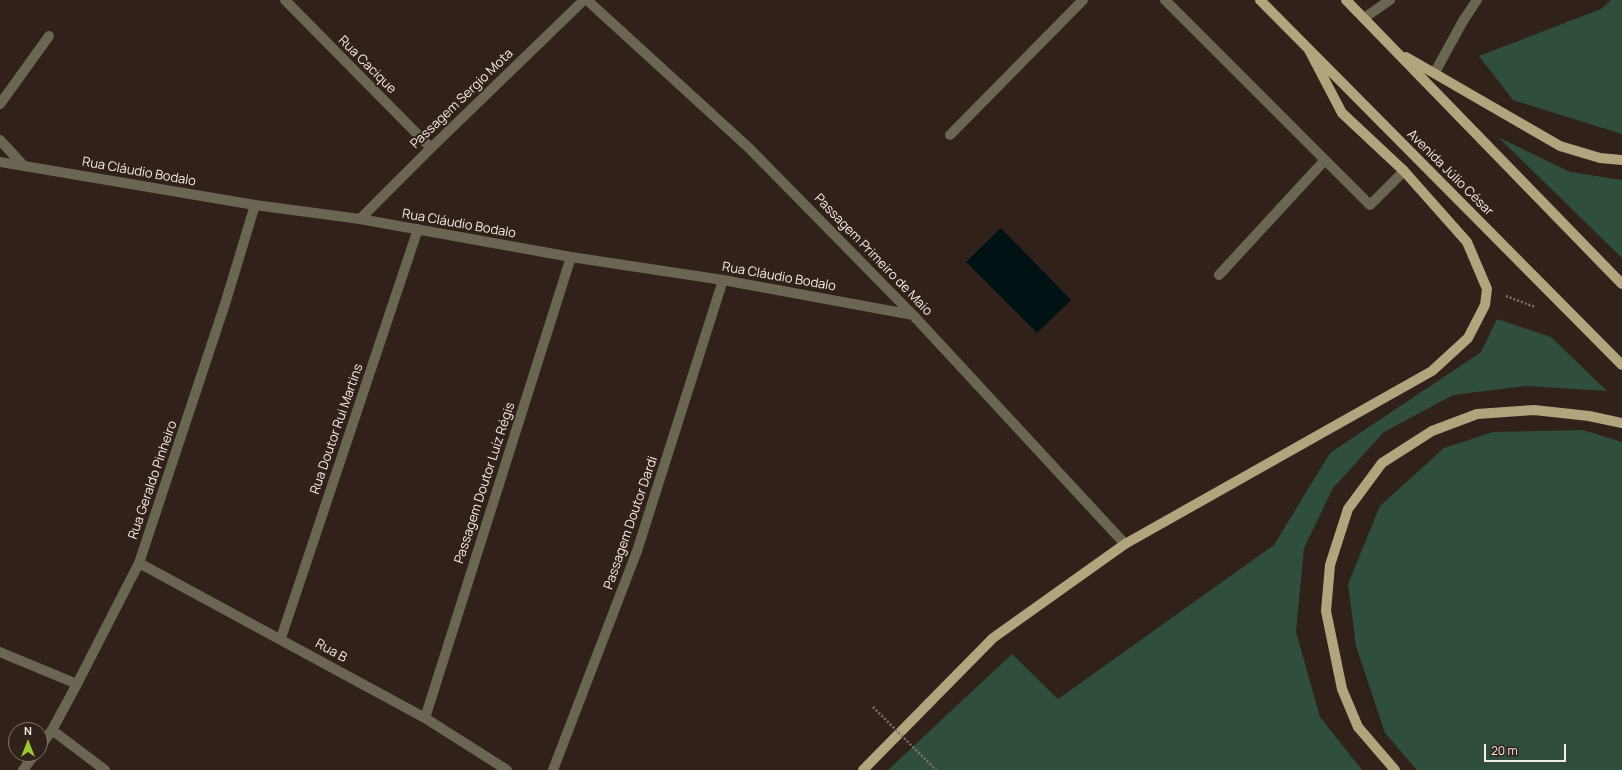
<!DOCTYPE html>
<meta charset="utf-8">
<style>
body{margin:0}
#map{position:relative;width:1622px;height:770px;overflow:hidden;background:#30221a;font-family:Manrope,sans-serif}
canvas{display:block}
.north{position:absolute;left:8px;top:722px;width:40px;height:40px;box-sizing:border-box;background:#30221a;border:1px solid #7f736c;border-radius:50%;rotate:0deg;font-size:11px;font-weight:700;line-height:16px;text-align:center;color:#f6ece6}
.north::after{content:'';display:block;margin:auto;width:14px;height:18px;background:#9acb35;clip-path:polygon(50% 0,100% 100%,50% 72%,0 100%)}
.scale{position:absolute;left:1484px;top:744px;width:82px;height:18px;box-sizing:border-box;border:2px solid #f6ece6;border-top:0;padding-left:5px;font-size:12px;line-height:14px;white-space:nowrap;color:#f6ece6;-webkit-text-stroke:3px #30221a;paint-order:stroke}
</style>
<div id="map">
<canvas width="1622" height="770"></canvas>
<div class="north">N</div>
<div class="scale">20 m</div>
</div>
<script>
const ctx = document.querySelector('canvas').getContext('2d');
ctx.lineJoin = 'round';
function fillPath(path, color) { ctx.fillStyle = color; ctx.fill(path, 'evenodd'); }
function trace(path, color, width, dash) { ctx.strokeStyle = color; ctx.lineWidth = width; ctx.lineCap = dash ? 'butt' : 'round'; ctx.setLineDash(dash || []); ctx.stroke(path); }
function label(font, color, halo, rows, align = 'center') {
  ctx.font = font + ' Manrope,sans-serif'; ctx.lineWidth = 4; ctx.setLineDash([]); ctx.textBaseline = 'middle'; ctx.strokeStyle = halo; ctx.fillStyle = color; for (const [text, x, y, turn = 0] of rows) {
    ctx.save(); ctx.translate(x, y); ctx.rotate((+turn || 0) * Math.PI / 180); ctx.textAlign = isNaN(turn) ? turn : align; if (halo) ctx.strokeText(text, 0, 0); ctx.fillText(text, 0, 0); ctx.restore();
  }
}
const green = new Path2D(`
 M 1611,0 L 1622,0 L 1622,134 L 1513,100 L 1479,56 L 1601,9 Z
 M 1498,137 L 1570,172 L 1622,180 L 1622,258 Z
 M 1497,319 L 1551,337 L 1607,391 L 1525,386 L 1453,395 L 1384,432 L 1333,488 L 1304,548 L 1296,632 L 1320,717 L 1362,770 L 888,770 L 1012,654 L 1058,699 L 1274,545 L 1330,453 L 1481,352 Z
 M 1583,430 L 1622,442 L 1622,770 L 1417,770 L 1385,733 L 1356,646 L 1348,584 L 1380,506 L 1444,448 L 1493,432 Z`);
const water = new Path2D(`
 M 1001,228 L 1071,300 L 1037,333 L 966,262 Z`);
const path = new Path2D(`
 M 1506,296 L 1535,307`);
const lane = new Path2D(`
 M 1463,21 L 1477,0`);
const street = new Path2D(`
 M 285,0 L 431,148
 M 587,0 L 749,148 L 913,315 L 1125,544
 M 1165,0 L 1325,160
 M 1364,18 L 1390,0
 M 1435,72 L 1463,21
 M 0,104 L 49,36
 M 950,135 L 1083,0
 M 0,140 L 23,165
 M 0,162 L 255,205 L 360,219 L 571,257 L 723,280 L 913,315
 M 360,219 L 431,148 L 584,0
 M 1219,275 L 1325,160 L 1370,205 L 1404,171
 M 139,563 L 425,718 L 507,770
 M 281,638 L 418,229
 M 0,652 L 77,684
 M 425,718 L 571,257
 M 52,730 L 105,770
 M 40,747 L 52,730 L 77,684 L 139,563 L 225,304 L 255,205
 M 23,770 L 35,754
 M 553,770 L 637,551 L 723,280`);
const primary = new Path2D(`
 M 1260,0 L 1622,365
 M 1346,0 L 1622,284
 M 1406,57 L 1560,146 L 1600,158 L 1622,160
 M 863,770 L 993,638 L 1125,544 L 1432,371 L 1468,338 L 1485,305 L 1487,289 L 1467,242 L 1404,171 L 1342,113 L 1309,50
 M 1395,770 L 1358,727 L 1342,689 L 1326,611 L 1330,565 L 1348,509 L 1382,463 L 1432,431 L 1477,414 L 1534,410 L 1589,416 L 1622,423`);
const pathBridge = new Path2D(`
 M 873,707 L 936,770`);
const streetNames = [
 ["Rua Cacique",367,65,45],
 ["Passagem Sergio Mota",462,99,-44],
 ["Rua Cláudio Bodalo",139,172,10],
 ["Avenida Júlio César",1450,173,45],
 ["Rua Cláudio Bodalo",459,224,10],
 ["Passagem Primeiro de Maio",873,255,46],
 ["Rua Cláudio Bodalo",779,277,10],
 ["Rua Doutor Rui Martins",337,429,-71],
 ["Rua Geraldo Pinheiro",153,480,-71],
 ["Passagem Doutor Luíz Régis",485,483,-72],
 ["Passagem Doutor Dardi",631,523,-71],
 ["Rua B",331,651,29]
];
fillPath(green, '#2f4e3c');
fillPath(water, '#011215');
trace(path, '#80736c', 2.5, [2, 2]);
trace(lane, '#6b6553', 10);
trace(street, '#6b6553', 10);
trace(primary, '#b1a57d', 10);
trace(pathBridge, '#80736c', 2.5, [2, 2]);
label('13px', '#f6ece6', '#30221a', streetNames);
</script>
